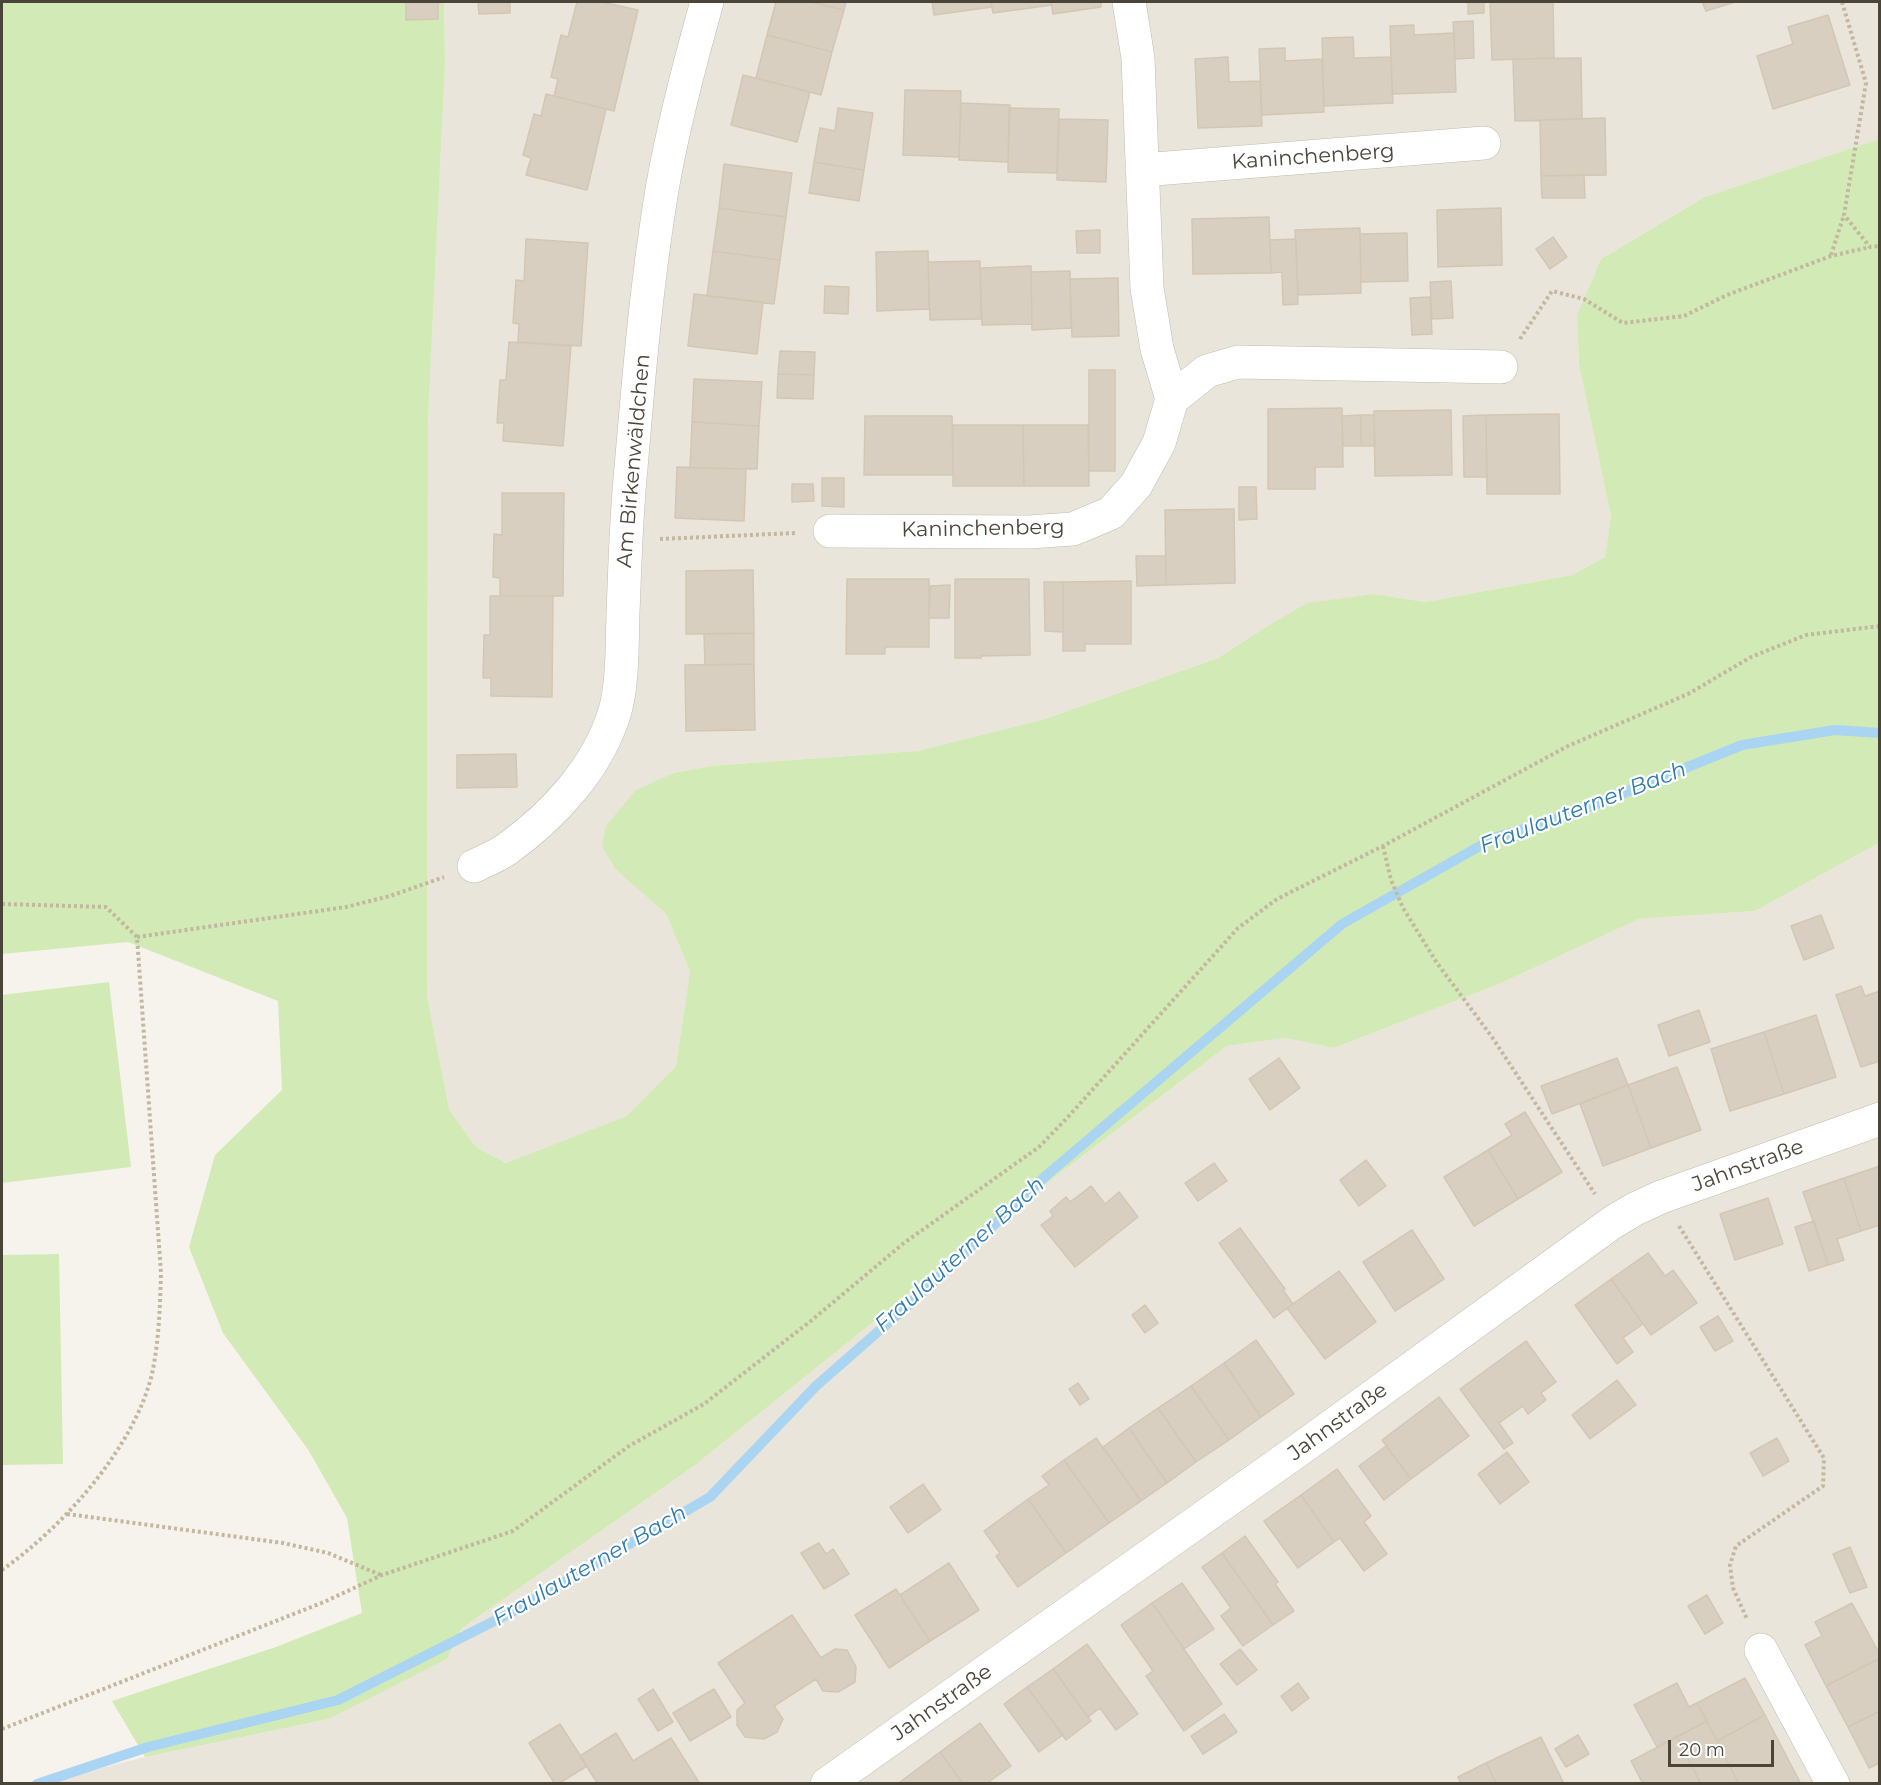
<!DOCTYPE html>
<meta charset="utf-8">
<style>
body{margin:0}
#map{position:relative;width:1881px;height:1785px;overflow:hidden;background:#f6f3ec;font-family:Montserrat,sans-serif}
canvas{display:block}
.frame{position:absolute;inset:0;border:3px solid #4b4439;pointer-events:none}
.scale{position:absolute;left:1668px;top:1740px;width:106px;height:27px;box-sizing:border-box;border:3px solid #4b4439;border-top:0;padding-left:8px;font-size:18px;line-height:21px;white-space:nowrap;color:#4b4439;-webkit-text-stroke:4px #fff;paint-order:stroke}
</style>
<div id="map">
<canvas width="1881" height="1785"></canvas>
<div class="frame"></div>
<div class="scale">20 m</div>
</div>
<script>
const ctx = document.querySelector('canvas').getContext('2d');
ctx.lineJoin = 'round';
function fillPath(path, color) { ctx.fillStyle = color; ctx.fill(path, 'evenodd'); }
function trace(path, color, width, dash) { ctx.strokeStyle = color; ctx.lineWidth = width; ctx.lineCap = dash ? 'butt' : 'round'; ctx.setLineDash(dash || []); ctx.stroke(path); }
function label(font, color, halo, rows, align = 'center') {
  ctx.font = font + ' Montserrat,sans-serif'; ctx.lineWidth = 4.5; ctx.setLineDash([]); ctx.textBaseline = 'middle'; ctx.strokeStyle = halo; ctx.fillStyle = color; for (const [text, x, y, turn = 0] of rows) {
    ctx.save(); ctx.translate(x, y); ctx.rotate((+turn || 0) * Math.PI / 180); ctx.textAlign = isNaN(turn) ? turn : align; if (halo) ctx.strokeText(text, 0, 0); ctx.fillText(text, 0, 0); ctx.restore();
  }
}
const residential = new Path2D(`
 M 444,2 L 1879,2 L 1879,139 L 1705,197 L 1601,259 L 1577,315 L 1579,365 L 1611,516 L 1605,557 L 1572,575 L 1425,602 L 1375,594 L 1263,629 L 1218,658 L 1045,719 L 917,751 L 710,766 L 674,773 L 616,870 L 666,914 L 690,971 L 676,1066 L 628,1116 L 506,1163 L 476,1147 L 449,1109 L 427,996 L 428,420 L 445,64 Z
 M 1879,843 L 1879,1783 L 39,1784 L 145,1757 L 329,1719 L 447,1659 L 462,1628 L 694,1466 L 1039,1189 L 1227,1046 L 1285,1038 L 1334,1048 L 1499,984 L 1639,919 L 1755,911 Z`);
const green = new Path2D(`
 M 2,2 L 444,2 L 445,64 L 428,420 L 427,996 L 449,1109 L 476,1147 L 506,1163 L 627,1116 L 676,1066 L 690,971 L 666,914 L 616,870 L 602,846 L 606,826 L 636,790 L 674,773 L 710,766 L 917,751 L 1045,719 L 1218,658 L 1263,629 L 1307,603 L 1375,594 L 1425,602 L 1572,575 L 1605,557 L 1611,516 L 1579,365 L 1577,315 L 1601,259 L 1705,197 L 1879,139 L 1879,843 L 1755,911 L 1639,919 L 1499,984 L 1334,1048 L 1285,1038 L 1227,1046 L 1039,1189 L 694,1466 L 462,1628 L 447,1659 L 329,1719 L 145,1757 L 112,1701 L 276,1647 L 362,1613 L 347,1518 L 309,1451 L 223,1333 L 189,1247 L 215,1155 L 282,1090 L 278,1001 L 128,942 L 2,954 Z
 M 109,982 L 131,1167 L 2,1183 L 2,995 Z
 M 59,1254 L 63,1464 L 2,1465 L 2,1255 Z`);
const stream = new Path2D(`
 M 37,1784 L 148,1747 L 338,1700 L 516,1610 L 710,1497 L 816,1386 L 913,1301 L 1048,1174 L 1342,924 L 1494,838 L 1577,812 L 1742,745 L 1835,730 L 1880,733`);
const building = new Path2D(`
 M 406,2 L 438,2 L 438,19 L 406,20 Z
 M 478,2 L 510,2 L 510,13 L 479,14 Z
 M 577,2 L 602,2 L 638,10 L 614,111 L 554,96 L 558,79 L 551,77 L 561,35 L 568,37 Z
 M 776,2 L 811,2 L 844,10 L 832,52 L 767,35 Z
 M 811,2 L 846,2 L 844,10 Z
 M 932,2 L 991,2 L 992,7 L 934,15 Z
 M 991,2 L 1051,2 L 1052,5 L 993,13 Z
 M 1051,2 L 1101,2 L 1101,7 L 1053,14 Z
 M 1468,2 L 1484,2 L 1484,13 L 1468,14 Z
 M 1490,2 L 1553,2 L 1554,58 L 1492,60 Z
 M 1702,2 L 1735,2 L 1706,11 Z
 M 1828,15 L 1850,85 L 1773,109 L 1757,56 L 1793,44 L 1788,27 Z
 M 1473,21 L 1474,58 L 1455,59 L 1453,22 Z
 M 1414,25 L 1414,35 L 1454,33 L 1456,92 L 1392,94 L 1390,26 Z
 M 767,35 L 832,52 L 821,95 L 756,78 Z
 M 1353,37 L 1354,58 L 1391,57 L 1393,103 L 1324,106 L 1322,38 Z
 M 1285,48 L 1285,61 L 1322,59 L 1324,112 L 1262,115 L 1259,49 Z
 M 1228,57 L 1229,82 L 1260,81 L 1262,126 L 1198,128 L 1195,59 Z
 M 1581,58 L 1582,119 L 1515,121 L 1513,59 Z
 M 743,75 L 810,92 L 797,142 L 731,125 Z
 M 905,90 L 961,91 L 959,157 L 903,155 Z
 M 546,94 L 606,109 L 587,190 L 526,175 L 531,158 L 523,155 L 534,114 L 541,116 Z
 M 961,103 L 1010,105 L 1008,162 L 959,160 Z
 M 838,108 L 873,113 L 864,170 L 814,162 L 820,128 L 835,131 Z
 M 1009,108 L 1059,109 L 1057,173 L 1008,172 Z
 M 1605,118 L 1606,175 L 1541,176 L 1540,120 Z
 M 1059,119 L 1108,120 L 1106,182 L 1057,180 Z
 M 814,162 L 864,170 L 859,201 L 809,193 Z
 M 724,164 L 792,173 L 786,217 L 719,208 Z
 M 1584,175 L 1585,198 L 1542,198 L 1541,176 Z
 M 719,208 L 786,217 L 780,260 L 713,251 Z
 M 1501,208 L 1502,265 L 1438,267 L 1437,210 Z
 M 1269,217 L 1271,273 L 1193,274 L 1192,219 Z
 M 1360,228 L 1361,293 L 1298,295 L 1295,230 Z
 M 1100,230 L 1100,253 L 1077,253 L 1076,231 Z
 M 1407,233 L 1408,281 L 1361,282 L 1360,234 Z
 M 1553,237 L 1567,257 L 1550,269 L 1536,249 Z
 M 526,239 L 588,243 L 581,346 L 518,342 L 519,324 L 513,323 L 516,280 L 524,281 Z
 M 1296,239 L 1298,304 L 1283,305 L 1282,272 L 1271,273 L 1270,240 Z
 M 713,251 L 780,260 L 774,304 L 707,296 Z
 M 928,251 L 929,309 L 877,311 L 876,252 Z
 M 980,261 L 981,319 L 930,320 L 928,262 Z
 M 1031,266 L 1032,324 L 982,325 L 980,268 Z
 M 1070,271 L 1071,328 L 1032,330 L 1031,272 Z
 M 1118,278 L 1119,336 L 1072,337 L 1070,279 Z
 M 1451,281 L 1453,318 L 1432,319 L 1430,282 Z
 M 825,286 L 849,287 L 848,314 L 824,313 Z
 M 694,294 L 763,302 L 757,354 L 688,346 Z
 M 1430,297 L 1432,334 L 1412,335 L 1410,298 Z
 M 509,342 L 571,346 L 563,446 L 503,441 L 504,423 L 497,423 L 500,380 L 506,380 Z
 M 780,351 L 815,352 L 814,375 L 778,374 Z
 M 1089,370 L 1115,370 L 1115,471 L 1089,471 Z
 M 778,374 L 814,375 L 813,399 L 777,398 Z
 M 694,379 L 762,382 L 759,426 L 692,422 Z
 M 1342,408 L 1343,467 L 1315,467 L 1315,489 L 1268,489 L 1268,409 Z
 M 1451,410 L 1452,475 L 1375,476 L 1374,411 Z
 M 1559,414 L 1560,494 L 1487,494 L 1486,415 Z
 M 1361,415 L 1374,415 L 1375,446 L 1361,446 Z
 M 1361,415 L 1361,446 L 1343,446 L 1342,416 Z
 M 1486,415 L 1487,477 L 1464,477 L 1463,416 Z
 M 865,416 L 952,416 L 953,475 L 864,475 Z
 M 692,422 L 759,426 L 757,469 L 690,468 Z
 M 953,425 L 1023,425 L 1024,486 L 953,486 Z
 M 1023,425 L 1088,425 L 1089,486 L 1024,486 Z
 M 677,467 L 746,469 L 744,521 L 675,518 Z
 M 822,478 L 844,478 L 844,507 L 822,506 Z
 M 792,484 L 813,484 L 814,501 L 792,502 Z
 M 1239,487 L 1256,487 L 1257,519 L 1239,520 Z
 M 502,493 L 564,493 L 563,596 L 500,596 L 500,578 L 493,577 L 494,534 L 502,535 Z
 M 1234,509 L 1235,583 L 1166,585 L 1165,510 Z
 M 1136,556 L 1166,556 L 1166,585 L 1137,586 Z
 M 753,570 L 754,633 L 686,634 L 686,571 Z
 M 847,579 L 929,579 L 929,647 L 885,647 L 885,654 L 846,654 Z
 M 955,579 L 1029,579 L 1030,655 L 981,656 L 981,658 L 955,658 Z
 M 1131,581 L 1131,644 L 1085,644 L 1085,651 L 1063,651 L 1063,582 Z
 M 1044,582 L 1063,582 L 1063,632 L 1045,631 Z
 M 950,585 L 949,618 L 929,618 L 930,586 Z
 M 490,596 L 553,596 L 552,697 L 491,696 L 491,678 L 483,678 L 484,635 L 490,635 Z
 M 754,633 L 754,664 L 705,665 L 704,634 Z
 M 754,664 L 755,730 L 686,731 L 685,665 Z
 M 516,754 L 517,787 L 457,788 L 457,755 Z
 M 1821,915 L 1834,948 L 1804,960 L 1791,926 Z
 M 1861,986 L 1865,996 L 1880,991 L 1880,1061 L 1861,1067 L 1836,995 Z
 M 1699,1010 L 1710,1042 L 1669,1056 L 1658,1025 Z
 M 1816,1015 L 1836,1077 L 1784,1094 L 1764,1032 Z
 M 1764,1032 L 1784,1094 L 1730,1111 L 1711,1049 Z
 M 1279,1058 L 1300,1088 L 1270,1110 L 1249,1079 Z
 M 1617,1058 L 1628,1085 L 1552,1114 L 1541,1086 Z
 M 1677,1067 L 1701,1130 L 1651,1148 L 1628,1085 Z
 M 1628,1085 L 1651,1148 L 1603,1166 L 1580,1104 Z
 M 1525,1112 L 1562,1172 L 1518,1199 L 1488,1150 L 1512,1135 L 1505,1124 Z
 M 1488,1150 L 1518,1199 L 1474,1226 L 1444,1177 Z
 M 1366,1160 L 1386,1186 L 1359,1206 L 1340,1180 Z
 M 1214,1163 L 1227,1181 L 1198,1201 L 1185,1183 Z
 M 1880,1166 L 1880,1225 L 1861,1231 L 1844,1178 Z
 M 1844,1178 L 1861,1231 L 1837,1239 L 1844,1260 L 1828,1265 L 1803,1192 Z
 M 1091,1186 L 1105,1204 L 1119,1192 L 1138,1217 L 1075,1267 L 1041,1225 L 1053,1216 L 1050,1211 L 1066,1197 L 1070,1202 Z
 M 1768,1198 L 1783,1244 L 1735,1260 L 1720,1214 Z
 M 1814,1221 L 1828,1265 L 1809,1271 L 1795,1227 Z
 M 1240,1228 L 1285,1289 L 1283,1290 L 1293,1304 L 1274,1318 L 1219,1243 Z
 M 1412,1230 L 1444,1279 L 1395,1311 L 1363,1262 Z
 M 1648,1253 L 1665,1276 L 1673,1270 L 1697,1303 L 1651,1335 L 1611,1279 Z
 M 1339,1271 L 1376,1322 L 1325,1359 L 1287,1308 Z
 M 1611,1279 L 1643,1324 L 1623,1338 L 1633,1352 L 1617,1364 L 1575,1305 Z
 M 1145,1305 L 1158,1323 L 1145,1333 L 1132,1315 Z
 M 1718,1316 L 1733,1341 L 1715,1351 L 1700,1327 Z
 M 1256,1340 L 1294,1394 L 1261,1417 L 1224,1363 Z
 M 1526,1341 L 1556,1382 L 1541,1393 L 1546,1400 L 1528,1414 L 1523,1406 L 1499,1423 L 1513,1443 L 1504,1449 L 1460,1389 Z
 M 1224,1363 L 1261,1417 L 1229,1440 L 1191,1386 Z
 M 1617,1380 L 1636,1405 L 1590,1439 L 1572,1415 Z
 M 1078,1383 L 1089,1399 L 1080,1405 L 1069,1389 Z
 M 1191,1386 L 1229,1440 L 1196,1462 L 1158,1408 Z
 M 1439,1397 L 1469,1436 L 1411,1479 L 1382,1440 Z
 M 1158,1408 L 1196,1462 L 1167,1483 L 1129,1428 Z
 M 1129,1428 L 1167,1483 L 1141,1501 L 1103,1447 Z
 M 1096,1438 L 1141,1501 L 1109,1523 L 1064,1460 Z
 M 1777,1438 L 1789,1461 L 1763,1476 L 1750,1453 Z
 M 1386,1446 L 1411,1479 L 1384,1500 L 1359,1466 Z
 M 1507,1452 L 1529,1482 L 1500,1504 L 1478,1474 Z
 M 1064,1460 L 1109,1523 L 1066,1553 L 1028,1499 L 1049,1485 L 1042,1476 Z
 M 1337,1469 L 1371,1516 L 1364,1522 L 1387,1554 L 1364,1571 L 1340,1538 L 1334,1542 L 1301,1495 Z
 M 923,1484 L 941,1510 L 908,1533 L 890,1507 Z
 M 1301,1495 L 1334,1542 L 1298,1568 L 1264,1521 Z
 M 1028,1499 L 1066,1553 L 1018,1587 L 996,1556 L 1000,1553 L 984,1531 Z
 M 1245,1536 L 1278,1582 L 1275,1584 L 1294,1611 L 1273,1625 L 1222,1553 Z
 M 819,1543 L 826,1554 L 833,1549 L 849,1574 L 824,1589 L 801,1553 Z
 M 1850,1547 L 1867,1587 L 1850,1593 L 1833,1554 Z
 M 1222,1553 L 1273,1625 L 1243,1646 L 1221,1616 L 1231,1608 L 1202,1567 Z
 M 949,1563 L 979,1610 L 930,1641 L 900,1595 Z
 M 1182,1583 L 1214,1629 L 1184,1649 L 1152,1603 Z
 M 896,1589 L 930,1641 L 889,1668 L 855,1615 Z
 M 1707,1595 L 1723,1623 L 1705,1634 L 1688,1606 Z
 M 1152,1603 L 1222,1704 L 1184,1731 L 1146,1676 L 1153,1671 L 1121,1625 Z
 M 1852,1603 L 1880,1655 L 1880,1658 L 1826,1686 L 1805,1645 L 1822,1636 L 1815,1622 Z
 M 792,1615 L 821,1658 L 835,1649 L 847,1650 L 856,1667 L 855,1682 L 838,1692 L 823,1691 L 816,1679 L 774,1706 L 783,1719 L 777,1732 L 764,1739 L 745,1737 L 737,1725 L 737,1710 L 745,1703 L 718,1663 Z
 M 1087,1644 L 1138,1714 L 1116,1730 L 1100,1708 L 1088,1717 L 1053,1669 Z
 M 1240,1649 L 1257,1670 L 1237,1685 L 1220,1664 Z
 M 1880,1658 L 1880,1711 L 1848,1727 L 1826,1686 Z
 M 1053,1669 L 1091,1721 L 1066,1740 L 1027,1687 Z
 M 1745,1678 L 1765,1715 L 1717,1741 L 1697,1703 Z
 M 1298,1683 L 1309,1698 L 1292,1711 L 1281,1696 Z
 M 1677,1683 L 1689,1707 L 1697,1703 L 1707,1721 L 1657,1747 L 1634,1705 Z
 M 1027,1687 L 1063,1735 L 1039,1752 L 1004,1704 Z
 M 653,1689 L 673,1722 L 658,1731 L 638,1699 Z
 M 714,1689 L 731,1717 L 690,1741 L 673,1713 Z
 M 1880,1711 L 1880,1763 L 1869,1768 L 1848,1727 Z
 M 1224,1714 L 1237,1732 L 1203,1754 L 1191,1736 Z
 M 1765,1715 L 1801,1784 L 1739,1784 L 1717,1741 Z
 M 1707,1721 L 1717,1741 L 1739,1784 L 1701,1784 L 1677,1737 Z
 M 980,1723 L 1011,1766 L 990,1781 L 991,1784 L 963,1784 L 940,1752 Z
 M 560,1724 L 587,1766 L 558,1784 L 555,1784 L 529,1743 Z
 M 616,1733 L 633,1761 L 671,1738 L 700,1784 L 598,1784 L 580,1756 Z
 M 1578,1735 L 1589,1754 L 1566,1767 L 1555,1749 Z
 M 1541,1737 L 1564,1784 L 1497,1784 L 1486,1763 Z
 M 1677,1737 L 1701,1784 L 1643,1784 L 1631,1761 Z
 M 940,1752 L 963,1784 L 902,1784 L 900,1782 Z
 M 1486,1763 L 1497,1784 L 1461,1784 L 1458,1777 Z`);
const path = new Path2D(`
 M 1842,2 L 1866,83 L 1844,215 L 1870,247 L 1880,246
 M 1831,255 L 1844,215
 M 1520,339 L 1552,291 L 1584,299 L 1623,323 L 1684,316 L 1727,295 L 1831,256 L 1870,247
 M 660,539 L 796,533
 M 1383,846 L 1391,880 L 1403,908 L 1437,963 L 1492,1037 L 1595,1194
 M 2,904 L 106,907 L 137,937 L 161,1273 C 160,1307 159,1341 152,1374 C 134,1448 63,1527 2,1570
 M 137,937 L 346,907 L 390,896 L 444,877
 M 1679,1226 L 1824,1458 L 1823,1486 L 1736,1546 L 1730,1565 L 1733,1588 L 1747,1619
 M 67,1514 L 283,1543 L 328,1553 L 381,1575
 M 2,1729 L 324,1602 L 382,1575 L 513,1531 L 629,1446 L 704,1404 L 812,1320 L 904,1243 L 1039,1147 L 1067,1118 L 1238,928 L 1277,899 L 1383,846 L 1568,746 L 1688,694 L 1751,657 L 1806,635 L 1880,626`);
const minor = new Path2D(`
 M 1142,170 L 1484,143
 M 1172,399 L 1207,371 L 1238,362 L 1501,367
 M 830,531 L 1029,532 L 1073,529 L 1111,513 L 1136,485 L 1159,443 L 1172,399 L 1157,349 L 1147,288 L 1138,58 L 1129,2
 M 474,866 C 485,861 497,856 507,849 C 554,815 598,768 615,711 C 623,683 622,642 623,613 C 625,565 626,516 631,468 C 639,373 647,278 663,184 C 674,122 690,62 707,2
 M 1761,1650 L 1833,1784
 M 827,1784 L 1307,1444 L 1613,1222 L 1635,1209 L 1661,1197 L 1880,1119`);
const streetNames = [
 ["Kaninchenberg",1313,157,-4],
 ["Am Birkenwäldchen",634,461,-85],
 ["Kaninchenberg",983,529,-1],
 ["Jahnstraße",1748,1166,-20],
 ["Jahnstraße",1338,1422,-36],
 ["Jahnstraße",942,1703,-35]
];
const waterNames = [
 ["Fraulauterner Bach",1583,808,-21],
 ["Fraulauterner Bach",960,1255,-42],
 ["Fraulauterner Bach",590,1566,-30]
];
fillPath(residential, '#eae5da');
fillPath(green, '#d2eab5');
trace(stream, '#a9d4f2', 10);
fillPath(building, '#d8cfc1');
trace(building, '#d3c7b4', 1.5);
trace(minor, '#c2bbae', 34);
trace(path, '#c4b79f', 4, [3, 3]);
trace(minor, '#fff', 33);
label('21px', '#4b4439', '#fff', streetNames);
label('italic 22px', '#2e7ab2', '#fff', waterNames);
</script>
